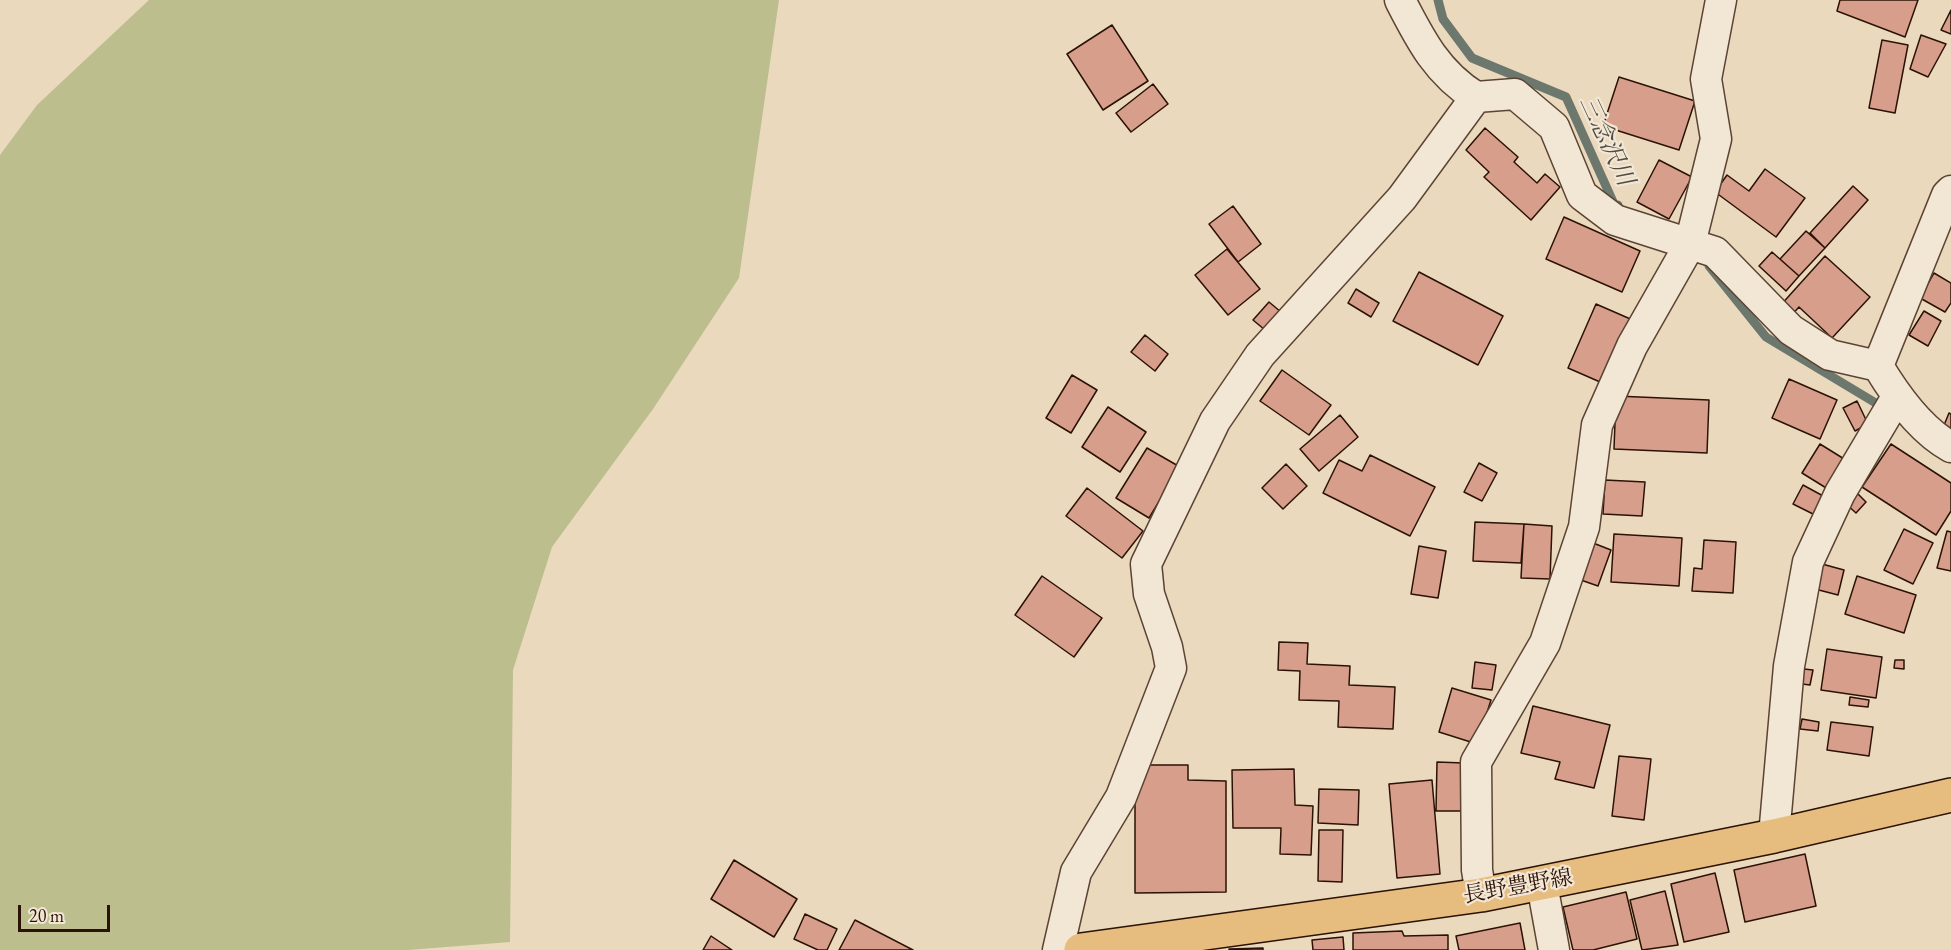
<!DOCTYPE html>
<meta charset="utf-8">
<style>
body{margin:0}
#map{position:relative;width:1951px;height:950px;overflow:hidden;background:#ebd9be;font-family:"EB Garamond",serif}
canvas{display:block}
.scale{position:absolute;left:18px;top:905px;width:92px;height:27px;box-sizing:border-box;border:3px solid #2b1205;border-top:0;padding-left:8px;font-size:18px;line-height:21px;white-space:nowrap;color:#2b1205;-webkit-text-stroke:4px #f2e6d5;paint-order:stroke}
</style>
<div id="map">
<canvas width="1951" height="950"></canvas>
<div class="scale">20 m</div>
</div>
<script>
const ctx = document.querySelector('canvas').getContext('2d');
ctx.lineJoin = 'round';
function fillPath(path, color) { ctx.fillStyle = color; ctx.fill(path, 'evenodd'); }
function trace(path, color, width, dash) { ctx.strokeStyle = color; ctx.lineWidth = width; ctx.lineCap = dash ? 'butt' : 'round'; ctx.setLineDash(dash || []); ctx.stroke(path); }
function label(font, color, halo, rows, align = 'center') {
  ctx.font = font + ' "EB Garamond","Noto Serif JP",serif'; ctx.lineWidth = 4.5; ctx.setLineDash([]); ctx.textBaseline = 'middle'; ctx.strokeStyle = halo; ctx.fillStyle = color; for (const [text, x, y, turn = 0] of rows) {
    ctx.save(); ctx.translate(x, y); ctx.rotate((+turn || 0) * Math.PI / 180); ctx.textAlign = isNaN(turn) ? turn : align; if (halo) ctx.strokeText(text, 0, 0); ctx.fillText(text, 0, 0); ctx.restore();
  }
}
const green = new Path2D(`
 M 149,0 L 779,0 L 739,278 L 653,409 L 552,547 L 513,670 L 510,942 L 408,950 L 0,950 L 0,155 L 37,105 Z`);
const stream = new Path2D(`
 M 1438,0 L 1443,19 L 1472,58 L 1566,97 L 1614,204 L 1618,205
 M 1709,266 L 1766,337 L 1884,408`);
const building = new Path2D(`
 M 1840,0 L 1918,0 L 1905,37 L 1837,11 Z
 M 1951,10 L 1951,34 L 1941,30 Z
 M 1112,25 L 1148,81 L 1103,110 L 1067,54 Z
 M 1921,35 L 1946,44 L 1928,77 L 1910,69 Z
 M 1882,40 L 1908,45 L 1895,113 L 1869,108 Z
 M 1619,77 L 1695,101 L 1679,150 L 1603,126 Z
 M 1153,84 L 1168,104 L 1131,132 L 1116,113 Z
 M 1485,128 L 1518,157 L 1514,162 L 1537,183 L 1545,174 L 1560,187 L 1531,220 L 1484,177 L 1489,172 L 1466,150 Z
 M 1659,160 L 1692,177 L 1669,219 L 1637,202 Z
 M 1765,169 L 1805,198 L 1776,237 L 1715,192 L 1727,175 L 1749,191 Z
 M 1853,186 L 1868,200 L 1825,248 L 1810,233 Z
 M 1233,206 L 1261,244 L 1238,262 L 1209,224 Z
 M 1564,217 L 1640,251 L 1622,292 L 1546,259 Z
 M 1806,231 L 1825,248 L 1799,276 L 1780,259 Z
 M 1227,249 L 1260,289 L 1228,315 L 1195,275 Z
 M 1772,252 L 1799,276 L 1786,291 L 1759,266 Z
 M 1825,256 L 1870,297 L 1832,338 L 1799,307 L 1790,317 L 1779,307 Z
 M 1419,272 L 1503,316 L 1478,365 L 1393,321 Z
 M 1934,273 L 1951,283 L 1951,303 L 1945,312 L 1920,298 Z
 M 1356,289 L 1379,303 L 1371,317 L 1348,303 Z
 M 1269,302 L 1281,312 L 1265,330 L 1253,320 Z
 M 1596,304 L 1635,321 L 1607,385 L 1568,368 Z
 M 1924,311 L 1941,321 L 1928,346 L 1909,335 Z
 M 1145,335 L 1168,354 L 1155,371 L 1131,352 Z
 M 1282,370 L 1331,405 L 1309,435 L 1260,401 Z
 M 1072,375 L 1097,390 L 1071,433 L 1046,418 Z
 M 1789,379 L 1837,400 L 1820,439 L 1772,418 Z
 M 1616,396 L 1709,400 L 1707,453 L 1614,449 Z
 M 1857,401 L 1868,424 L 1855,431 L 1843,408 Z
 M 1108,407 L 1146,432 L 1120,472 L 1082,447 Z
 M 1949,413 L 1951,414 L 1951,440 L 1940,435 Z
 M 1340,415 L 1358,437 L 1319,471 L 1300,449 Z
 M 1820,444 L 1849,462 L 1831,491 L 1802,473 Z
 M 1891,444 L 1951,483 L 1951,511 L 1936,535 L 1862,487 Z
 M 1147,448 L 1180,467 L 1149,518 L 1116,498 Z
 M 1370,455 L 1435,487 L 1410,536 L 1323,493 L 1339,460 L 1362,471 Z
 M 1479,463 L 1497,473 L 1482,501 L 1464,492 Z
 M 1286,464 L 1307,486 L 1283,509 L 1262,488 Z
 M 1605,480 L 1645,482 L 1642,516 L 1603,514 Z
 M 1803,485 L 1825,497 L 1815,515 L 1793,504 Z
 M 1087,488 L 1143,531 L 1122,558 L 1066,516 Z
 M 1856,492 L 1866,502 L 1856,513 L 1846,504 Z
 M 1475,522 L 1524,524 L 1521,563 L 1473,561 Z
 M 1524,524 L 1552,526 L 1550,579 L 1521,578 Z
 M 1904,529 L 1933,543 L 1913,584 L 1884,570 Z
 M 1947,531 L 1951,532 L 1951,571 L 1937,568 Z
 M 1614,534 L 1682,538 L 1679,586 L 1611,582 Z
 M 1704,540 L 1736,542 L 1733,593 L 1692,591 L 1694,568 L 1702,569 Z
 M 1588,541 L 1611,550 L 1598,586 L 1575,578 Z
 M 1419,546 L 1446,551 L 1438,598 L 1411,594 Z
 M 1822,564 L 1844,570 L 1838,595 L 1815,589 Z
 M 1042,576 L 1102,618 L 1074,657 L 1015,615 Z
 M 1857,576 L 1916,595 L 1904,633 L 1845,614 Z
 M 1279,642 L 1308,643 L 1307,664 L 1350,666 L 1349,685 L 1395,687 L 1393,729 L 1338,727 L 1339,701 L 1299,700 L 1300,671 L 1278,670 Z
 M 1827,649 L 1882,657 L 1876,698 L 1821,690 Z
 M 1895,660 L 1904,660 L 1904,669 L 1894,668 Z
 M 1475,662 L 1496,665 L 1492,690 L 1472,688 Z
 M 1804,669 L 1813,670 L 1810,685 L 1802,684 Z
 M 1452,688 L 1491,700 L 1477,744 L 1439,732 Z
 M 1850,697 L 1869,700 L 1868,707 L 1849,705 Z
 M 1533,706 L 1610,725 L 1594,788 L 1555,779 L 1560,762 L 1521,753 Z
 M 1802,719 L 1819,722 L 1818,731 L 1800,729 Z
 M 1831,722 L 1873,727 L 1869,756 L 1827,750 Z
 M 1619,756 L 1651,759 L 1644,820 L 1612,816 Z
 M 1437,762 L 1464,763 L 1463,811 L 1436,811 Z
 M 1142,765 L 1188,765 L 1188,780 L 1226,781 L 1226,892 L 1135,893 L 1135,783 Z
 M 1294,769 L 1295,805 L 1313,806 L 1311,855 L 1280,854 L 1281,828 L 1233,828 L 1232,770 Z
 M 1432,780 L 1440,874 L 1397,878 L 1389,784 Z
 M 1319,789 L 1359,790 L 1358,825 L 1318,823 Z
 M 1319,830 L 1343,830 L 1342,882 L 1318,881 Z
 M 1805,854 L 1816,906 L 1745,922 L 1734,870 Z
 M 734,860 L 797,899 L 774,937 L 711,899 Z
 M 1715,873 L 1729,932 L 1684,942 L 1671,884 Z
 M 1665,891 L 1678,945 L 1642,950 L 1630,900 Z
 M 1626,892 L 1637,939 L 1593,950 L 1573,950 L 1563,907 Z
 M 805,914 L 837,929 L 827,950 L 818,950 L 794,939 Z
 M 855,920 L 913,950 L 839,950 Z
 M 1520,923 L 1525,950 L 1459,950 L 1456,936 Z
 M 1402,931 L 1404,936 L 1448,935 L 1448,950 L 1353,950 L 1353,933 Z
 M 711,936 L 732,950 L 703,950 Z
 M 1343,937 L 1344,950 L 1313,950 L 1312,940 Z
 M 1263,948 L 1263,950 L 1229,950 L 1229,949 Z`);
const minor = new Path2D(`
 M 1476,97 L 1515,94 L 1554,127 L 1582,195 L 1615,220 L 1715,252 L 1791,330 L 1830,355 L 1878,366 C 1896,396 1920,430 1951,447
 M 1878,366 L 1947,195 L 1951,191
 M 1774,836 L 1789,666 L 1808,562 L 1840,493 L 1897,397
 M 1542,884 L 1554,950
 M 1481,895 L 1477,870 L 1476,762 L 1545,643 L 1584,527 L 1597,425 L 1632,346 L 1690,244 L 1716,139 L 1706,79 L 1721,0
 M 1058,950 L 1076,872 L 1121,797 L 1171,668 L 1167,647 L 1149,594 L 1146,564 L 1215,421 L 1260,355 L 1402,198 L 1476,97 C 1437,73 1420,39 1400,0`);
const major = new Path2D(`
 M 1081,950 L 1481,895 L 1774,836 L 1951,795`);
const streetNames = [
 ["長野豊野線",1518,887,-10]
];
const waterNames = [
 ["三念沢川",1606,141,65]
];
fillPath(green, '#bcbe8e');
trace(stream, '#6c776d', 9);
fillPath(building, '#d79e8c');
trace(building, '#2b1205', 1.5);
trace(minor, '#5b4433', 33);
trace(major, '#2b1205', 36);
trace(minor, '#f2e6d5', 30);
trace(major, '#e6bc7f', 33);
label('22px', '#2b1205', '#f2e6d5', streetNames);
label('italic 24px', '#514d42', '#f2e6d5', waterNames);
</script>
